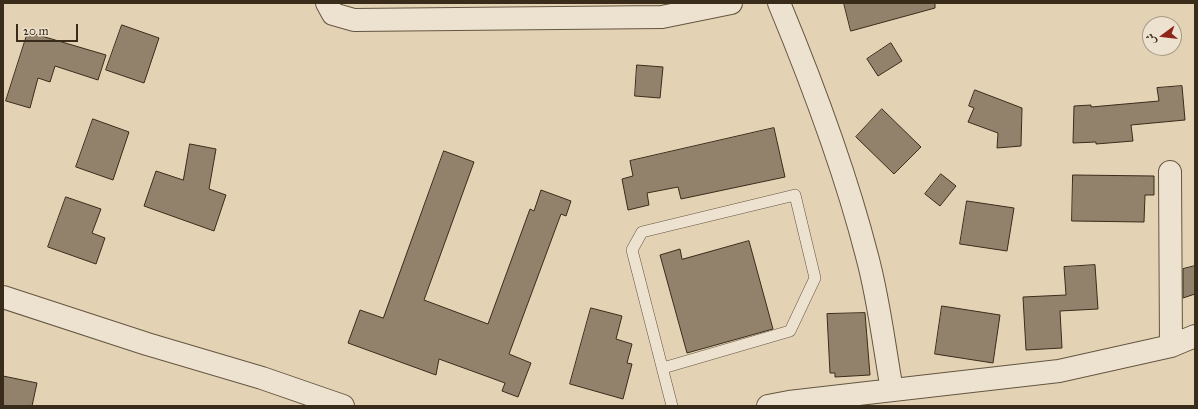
<!DOCTYPE html>
<meta charset="utf-8">
<style>
body{margin:0}
#map{position:relative;width:1198px;height:409px;overflow:hidden;background:#e4d2b5;font-family:"IM FELL Great Primer",Amiri,serif}
canvas{display:block}
.frame{position:absolute;inset:0;border:4px solid #3a2c1a;pointer-events:none}
.north{position:absolute;left:1142px;top:16px;width:40px;height:40px;box-sizing:border-box;background:#ede2cf;border:1px solid #a59987;border-radius:50%;rotate:255deg;font-size:11px;font-weight:700;line-height:16px;text-align:center;color:#3a2c1a}
.north::after{content:'';display:block;margin:auto;width:14px;height:18px;background:#8f2418;clip-path:polygon(50% 0,100% 100%,50% 72%,0 100%)}
.scale{position:absolute;left:16px;top:24px;width:62px;height:18px;box-sizing:border-box;border:2px solid #3a2c1a;border-top:0;padding-left:5px;font-size:12px;line-height:14px;white-space:nowrap;color:#3a2c1a;-webkit-text-stroke:3px #ede2cf;paint-order:stroke}
</style>
<div id="map">
<canvas width="1198" height="409"></canvas>
<div class="frame"></div>
<div class="north">ش</div>
<div class="scale">20 m</div>
</div>
<script>
const ctx = document.querySelector('canvas').getContext('2d');
ctx.lineJoin = 'round';
function fillPath(path, color) { ctx.fillStyle = color; ctx.fill(path, 'evenodd'); }
function trace(path, color, width, dash) { ctx.strokeStyle = color; ctx.lineWidth = width; ctx.lineCap = dash ? 'butt' : 'round'; ctx.setLineDash(dash || []); ctx.stroke(path); }
const building = new Path2D(`
 M 844,3 L 935,3 L 935,8 L 851,31 Z
 M 122,25 L 159,38 L 144,83 L 106,70 Z
 M 28,32 L 106,55 L 98,80 L 55,66 L 50,82 L 38,78 L 30,108 L 6,101 Z
 M 891,43 L 902,61 L 878,76 L 867,59 Z
 M 637,65 L 663,67 L 660,98 L 635,96 Z
 M 1182,86 L 1185,120 L 1131,125 L 1133,141 L 1096,144 L 1096,142 L 1073,143 L 1074,106 L 1091,105 L 1091,107 L 1159,101 L 1157,88 Z
 M 975,90 L 1022,108 L 1021,146 L 997,148 L 998,133 L 968,122 L 974,108 L 969,106 Z
 M 882,109 L 921,147 L 894,174 L 856,137 Z
 M 93,119 L 129,132 L 113,180 L 76,167 Z
 M 774,128 L 785,177 L 681,199 L 678,187 L 647,193 L 649,205 L 628,210 L 622,179 L 633,176 L 630,161 Z
 M 190,144 L 216,149 L 209,189 L 226,195 L 214,231 L 144,206 L 156,171 L 183,180 Z
 M 444,151 L 474,162 L 424,300 L 488,324 L 530,209 L 534,211 L 541,190 L 571,201 L 566,216 L 561,214 L 509,354 L 531,363 L 518,397 L 502,391 L 505,383 L 439,359 L 436,375 L 348,343 L 360,310 L 383,318 Z
 M 941,174 L 956,186 L 940,206 L 925,194 Z
 M 1073,175 L 1154,176 L 1154,195 L 1145,195 L 1144,222 L 1072,221 Z
 M 66,197 L 101,209 L 92,233 L 105,238 L 96,264 L 48,247 Z
 M 967,201 L 1014,208 L 1007,251 L 960,244 Z
 M 749,241 L 773,329 L 687,353 L 660,255 L 680,249 L 682,259 Z
 M 1095,265 L 1098,309 L 1060,311 L 1062,348 L 1026,350 L 1023,297 L 1066,295 L 1064,267 Z
 M 1195,266 L 1195,294 L 1183,298 L 1183,269 Z
 M 942,306 L 1000,315 L 993,363 L 935,354 Z
 M 591,308 L 622,316 L 616,339 L 632,344 L 627,363 L 632,364 L 623,399 L 570,384 Z
 M 865,313 L 870,375 L 835,377 L 835,373 L 830,373 L 827,314 Z
 M 3,376 L 37,383 L 32,406 L 3,406 Z`);
const service = new Path2D(`
 M 663,368 L 790,331 L 815,278 L 795,195 L 642,232 L 632,250 L 672,406`);
const minor = new Path2D(`
 M 327,3 L 333,14 L 354,20 L 662,17 L 731,3
 M 779,3 C 813,85 845,170 867,256 C 879,300 884,346 892,390
 M 1170,172 L 1171,346
 M 768,406 L 789,402 L 1059,371 L 1171,346 L 1195,336`);
const tertiary = new Path2D(`
 M 3,297 L 147,344 L 262,378 L 343,406`);
fillPath(building, '#92826b');
trace(building, '#3a2c1a', 1);
trace(service, '#645641', 12);
trace(minor, '#645641', 24);
trace(tertiary, '#645641', 24);
trace(service, '#ede2cf', 11);
trace(minor, '#ede2cf', 22);
trace(tertiary, '#ede2cf', 22);
</script>
